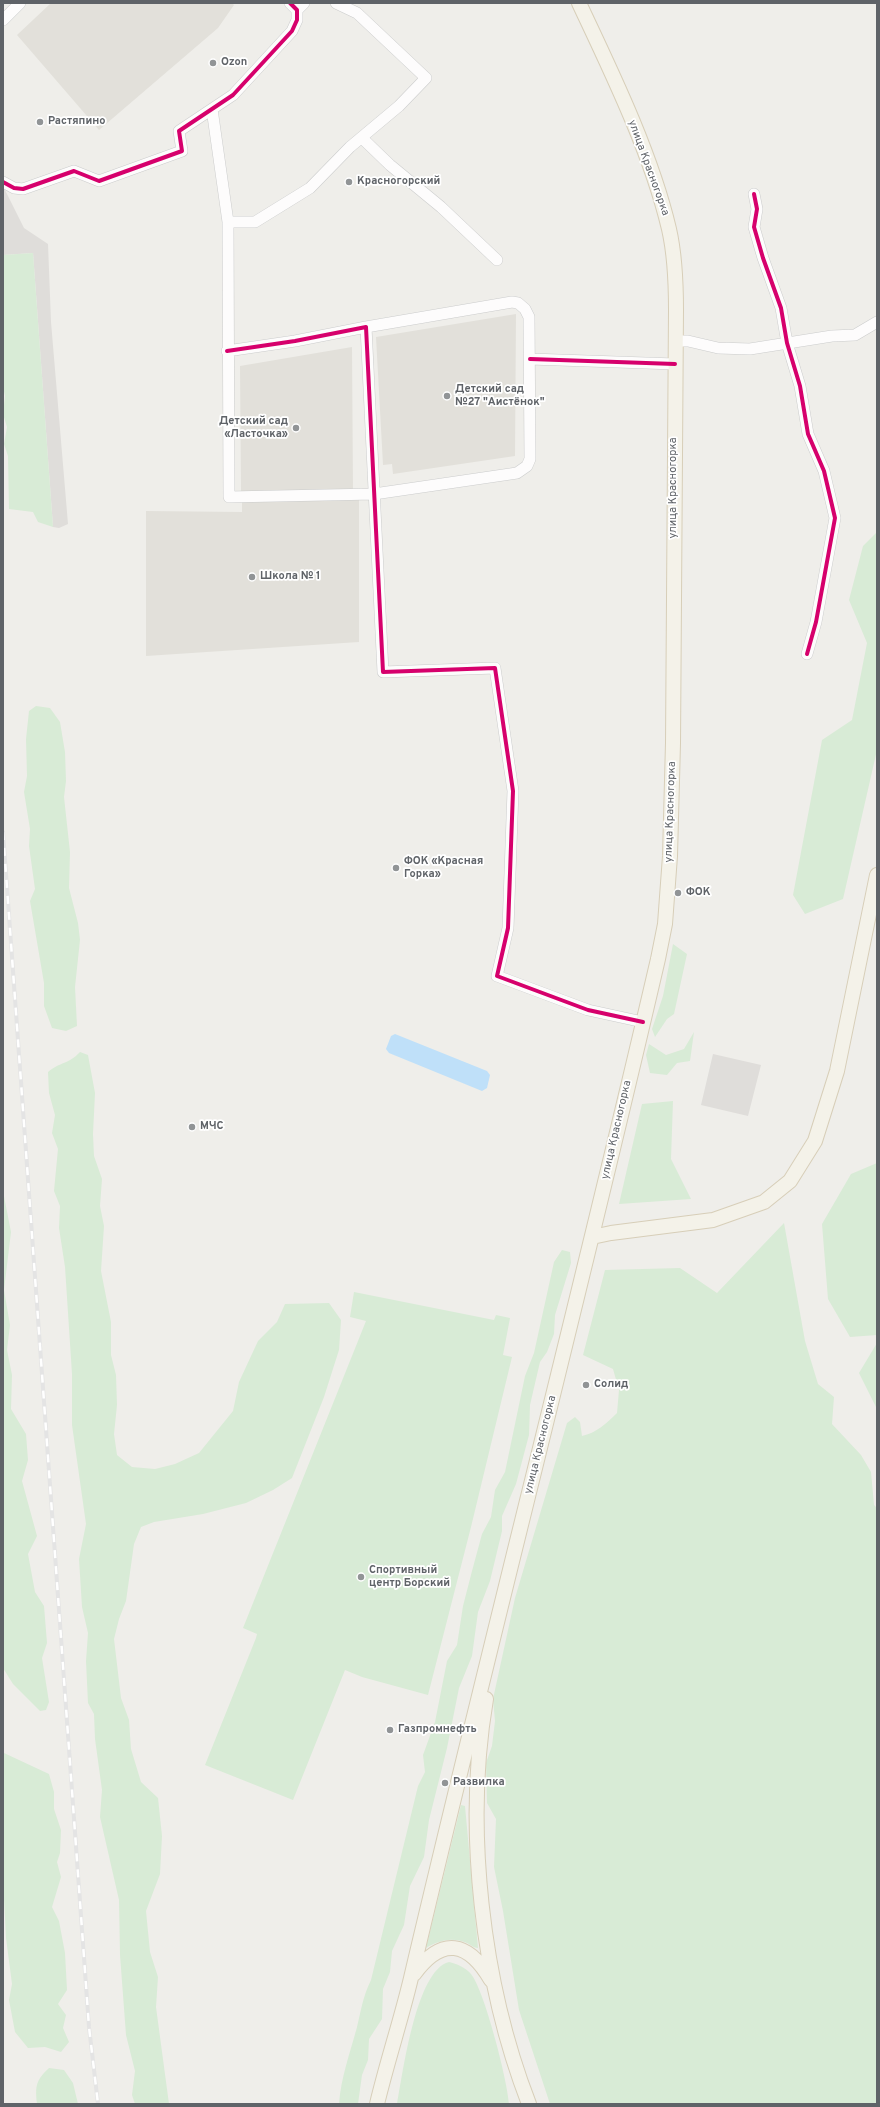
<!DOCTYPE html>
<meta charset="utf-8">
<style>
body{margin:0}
#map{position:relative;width:880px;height:2107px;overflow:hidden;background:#efeeea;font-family:Overpass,sans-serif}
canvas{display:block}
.frame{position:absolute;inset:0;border:4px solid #5f6368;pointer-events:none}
</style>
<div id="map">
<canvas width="880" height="2107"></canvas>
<div class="frame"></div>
</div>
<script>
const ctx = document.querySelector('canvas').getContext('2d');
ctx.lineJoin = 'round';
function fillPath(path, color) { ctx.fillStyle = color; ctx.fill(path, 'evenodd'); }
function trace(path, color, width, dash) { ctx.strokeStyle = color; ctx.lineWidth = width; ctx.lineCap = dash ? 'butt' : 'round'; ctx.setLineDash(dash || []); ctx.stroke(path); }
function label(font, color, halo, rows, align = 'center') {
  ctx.font = font + ' Overpass,sans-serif'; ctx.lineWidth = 3.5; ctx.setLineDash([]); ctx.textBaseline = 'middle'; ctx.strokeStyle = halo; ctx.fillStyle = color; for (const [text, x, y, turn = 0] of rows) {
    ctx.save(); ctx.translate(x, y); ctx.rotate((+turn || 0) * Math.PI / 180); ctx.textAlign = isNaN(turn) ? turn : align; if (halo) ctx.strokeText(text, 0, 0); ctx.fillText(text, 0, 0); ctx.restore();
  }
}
const industrial = new Path2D(`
 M 3,186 L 24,228 L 48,244 L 51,322 L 68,524 L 59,528 L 53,527 L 33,253 L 3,255 Z
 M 713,1054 L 761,1065 L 748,1116 L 701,1105 Z`);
const education = new Path2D(`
 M 51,3 L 232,3 L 234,5 L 218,28 L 99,130 L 17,35 Z
 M 516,314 L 515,456 L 393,474 L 392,464 L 383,465 L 376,337 Z
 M 352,347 L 353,491 L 241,491 L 240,366 Z
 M 359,497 L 359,642 L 146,656 L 146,511 L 242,512 L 242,498 Z`);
const green = new Path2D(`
 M 33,253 L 53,527 L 38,522 L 33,512 L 9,509 L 8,456 L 4,444 L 7,427 L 3,414 L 5,396 L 3,387 L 3,255 Z
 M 877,532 L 877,750 L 843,899 L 805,914 L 793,895 L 822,740 L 852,720 L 867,643 L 849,600 L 863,546 Z
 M 36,706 L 50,708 L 60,722 L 65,752 L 66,781 L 64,797 L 70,852 L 69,888 L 78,923 L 80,940 L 75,987 L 77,1026 L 66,1031 L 52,1028 L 44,1006 L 44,983 L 30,901 L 35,889 L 29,846 L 30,829 L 24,792 L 27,776 L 26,739 L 29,711 Z
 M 673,944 L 687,954 L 674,1014 L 667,1019 L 655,1037 L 652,1029 L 663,996 Z
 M 694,1032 L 690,1061 L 677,1063 L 667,1075 L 650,1073 L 646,1055 L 649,1044 L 666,1055 L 684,1049 Z
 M 80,1052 L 88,1055 L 95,1093 L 93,1134 L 94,1156 L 102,1179 L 100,1206 L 104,1226 L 101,1271 L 111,1322 L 111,1355 L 116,1375 L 117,1405 L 114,1434 L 117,1455 L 132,1467 L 155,1469 L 175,1464 L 199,1453 L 233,1411 L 239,1382 L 258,1341 L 277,1322 L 285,1304 L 329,1303 L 341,1320 L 339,1350 L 324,1397 L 292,1478 L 273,1490 L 246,1503 L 203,1514 L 154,1522 L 141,1527 L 134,1544 L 126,1601 L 119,1619 L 114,1639 L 121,1698 L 129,1720 L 131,1749 L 141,1782 L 158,1798 L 162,1836 L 160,1874 L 146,1911 L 150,1952 L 158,1977 L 156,2007 L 169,2104 L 135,2104 L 132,2095 L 135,2071 L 126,2035 L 120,1955 L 119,1900 L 100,1817 L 102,1790 L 95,1739 L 94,1714 L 88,1703 L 86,1661 L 88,1633 L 82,1607 L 79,1559 L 86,1524 L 72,1425 L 72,1374 L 65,1267 L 59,1228 L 60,1206 L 54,1191 L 58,1149 L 52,1133 L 55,1115 L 49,1093 L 48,1072 C 60,1062 69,1064 80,1052 Z
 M 673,1101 L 671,1159 L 691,1199 L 619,1204 L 642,1104 Z
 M 877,1163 L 877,1335 L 850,1337 L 828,1299 L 822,1224 L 851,1174 Z
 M 3,1191 L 11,1232 L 4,1290 L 10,1325 L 7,1350 L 12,1375 L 11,1409 L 26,1434 L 28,1460 L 22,1481 L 37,1536 L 28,1554 L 35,1592 L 44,1606 L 47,1643 L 42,1658 L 49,1702 L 46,1710 L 40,1711 L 13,1684 L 3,1668 Z
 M 784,1223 L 805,1341 L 818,1384 L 834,1397 L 832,1424 L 861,1455 L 871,1472 L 874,1505 L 877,1508 L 877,2104 L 550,2104 L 519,2010 L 503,1911 L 494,1867 L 496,1819 L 487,1803 L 486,1763 L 492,1746 L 495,1721 L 493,1699 L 515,1598 L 567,1423 L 575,1417 L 580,1422 L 582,1436 C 596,1433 606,1424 617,1413 L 619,1390 L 613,1369 L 583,1355 L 605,1270 L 680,1268 L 717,1293 Z
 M 562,1250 L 570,1252 L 571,1263 L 555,1315 L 554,1334 L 547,1352 L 540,1362 L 530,1405 L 529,1435 L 516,1484 L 502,1516 L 502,1531 L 490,1581 L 478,1612 L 472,1656 L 459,1688 L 447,1748 L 429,1820 L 424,1857 L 410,1886 L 404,1925 L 392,1951 L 390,1972 L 383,1989 L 382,2019 L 369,2039 L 368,2060 L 362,2075 L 358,2104 L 339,2104 C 341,2077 350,2053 357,2027 C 361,2010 363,1996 371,1980 L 418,1786 L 425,1772 L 423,1755 L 435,1722 L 447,1661 L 457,1645 L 463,1606 L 472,1571 L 482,1534 L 491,1517 L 495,1490 L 505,1472 L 525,1376 L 534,1353 L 554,1262 Z
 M 354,1292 L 494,1320 L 496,1315 L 510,1318 L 503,1355 L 512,1357 L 471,1527 L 428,1695 L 362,1677 L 345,1670 L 293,1800 L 205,1765 L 256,1638 L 257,1634 L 243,1628 L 366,1321 L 350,1317 Z
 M 877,1343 L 877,1409 L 859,1373 Z
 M 4,1753 L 49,1774 L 54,1792 L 54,1809 L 61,1830 L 60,1853 L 57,1862 L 61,1877 L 52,1907 L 59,1921 L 65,1953 L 67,1990 L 58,2004 L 66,2015 L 63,2028 L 69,2042 L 61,2052 L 45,2047 L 28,2048 L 15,2032 L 9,2000 L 12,1984 L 6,1938 L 3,1880 Z
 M 461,1805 L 465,1806 L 478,1948 C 474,1948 471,1945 467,1943 C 452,1937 440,1940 426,1948 Z
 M 449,1962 C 457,1964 465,1967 471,1974 C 484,1989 508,2082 509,2104 L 397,2104 C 403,2073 416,1970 449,1962 Z
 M 49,2068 L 64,2070 L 73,2083 L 78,2104 L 37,2104 C 35,2086 36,2080 49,2068 Z`);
const water = new Path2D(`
 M 395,1034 L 487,1071 L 490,1075 L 487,1088 L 482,1091 L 389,1053 L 386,1049 L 391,1036 Z`);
const minor = new Path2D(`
 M 297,10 L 304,3
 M 3,20 L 20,3
 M 212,109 L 228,222 L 229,497 L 374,494 L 517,473 L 527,466 L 530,459 L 529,317 L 525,309 L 518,303 L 512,302 L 366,327
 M 362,138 L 390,165 L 441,207 L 497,260
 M 3,182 L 14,188 L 23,189 L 74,171 L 99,181 L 182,151 L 179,131 L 233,95 L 292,31 L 297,20 L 297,10 L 290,3
 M 754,194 L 757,209 L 754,227 L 763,258 L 781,308 L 787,343 L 800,386 L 808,434 L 824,471 L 835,518 L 816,622 L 807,654
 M 228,222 L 255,222 L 310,188 L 350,147 L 399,106 L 426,78 L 357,13 L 336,3
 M 676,341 L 688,341 L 718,348 L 750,349 L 832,336 L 855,335 L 877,322
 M 227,351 L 295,341 L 366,327 L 383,672 L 495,668 L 513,791 L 508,928 L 497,976 L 588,1010 L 643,1022
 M 530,359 L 675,364`);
const major = new Path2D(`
 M 592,1237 L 611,1233 L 713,1220 L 764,1202 L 790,1181 L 815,1141 L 837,1071 L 877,875
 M 486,1699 C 464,1828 482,1983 529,2104
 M 414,1974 C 442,1936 468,1941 491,1980
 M 377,2104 C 387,2062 401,2020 411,1978 C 491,1638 579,1300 658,959 L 665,924 L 670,856 L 673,743 L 676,310 C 676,283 675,255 669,229 C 651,153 612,73 579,3`);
const rail = new Path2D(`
 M 3,832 L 89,2027 L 98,2104`);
const cycleway = new Path2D(`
 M 3,182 L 14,188 L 23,189 L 74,171 L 99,181 L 182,151 L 179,131 L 233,95 L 292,31 L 297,20 L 297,10 L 290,3
 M 754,194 L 757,209 L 754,227 L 763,258 L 781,308 L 787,343 L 800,386 L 808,434 L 824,471 L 835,518 L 816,622 L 807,654
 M 227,351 L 295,341 L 366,327 L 383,672 L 495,668 L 513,791 L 508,928 L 497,976 L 588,1010 L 643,1022
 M 530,359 L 675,364`);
const markers = [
 [213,63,4,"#919496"],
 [40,122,4,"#919496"],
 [349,182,4,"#919496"],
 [447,396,4,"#919496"],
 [296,428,4,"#919496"],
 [252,577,4,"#919496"],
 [396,868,4,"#919496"],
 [678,893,4,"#919496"],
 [192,1127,4,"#919496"],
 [586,1385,4,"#919496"],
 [361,1577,4,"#919496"],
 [390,1730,4,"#919496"],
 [445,1783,4,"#919496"]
];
const poiNames = [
 ["Ozon",221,63],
 ["Растяпино",48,122],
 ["Красногорский",357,182],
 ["Детский сад",455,390],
 ["№27 \"Аистёнок\"",455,403],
 ["Детский сад",288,422,"right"],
 ["«Ласточка»",288,435,"right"],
 ["Школа № 1",260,577],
 ["ФОК «Красная",404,862],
 ["Горка»",404,875],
 ["ФОК",686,893],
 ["МЧС",200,1127],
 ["Солид",594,1385],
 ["Спортивный",369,1571],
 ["центр Борский",369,1584],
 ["Газпромнефть",398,1730],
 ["Развилка",453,1783]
];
const streetNames = [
 ["улица Красногорка",648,168,70],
 ["улица Красногорка",674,488,-90],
 ["улица Красногорка",671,812,-88],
 ["улица Красногорка",617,1130,-77],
 ["улица Красногорка",541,1445,-76]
];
fillPath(industrial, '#dfddda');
fillPath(education, '#e2e0da');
fillPath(green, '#d8ebd6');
fillPath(water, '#bfe0f9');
trace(minor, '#cbcccc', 12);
trace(major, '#d7ceb8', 16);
trace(minor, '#fdfcfc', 11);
trace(major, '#f4f2e9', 14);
trace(rail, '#e4e4e4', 4);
trace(rail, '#fff', 2.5, [8]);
trace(cycleway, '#d6006c', 4);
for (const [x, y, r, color] of markers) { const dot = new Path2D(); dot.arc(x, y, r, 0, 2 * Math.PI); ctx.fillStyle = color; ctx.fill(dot); trace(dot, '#fff', 1.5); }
label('bold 11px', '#5f6368', '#fff', poiNames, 'left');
label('11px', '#5f6368', '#fff', streetNames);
</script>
